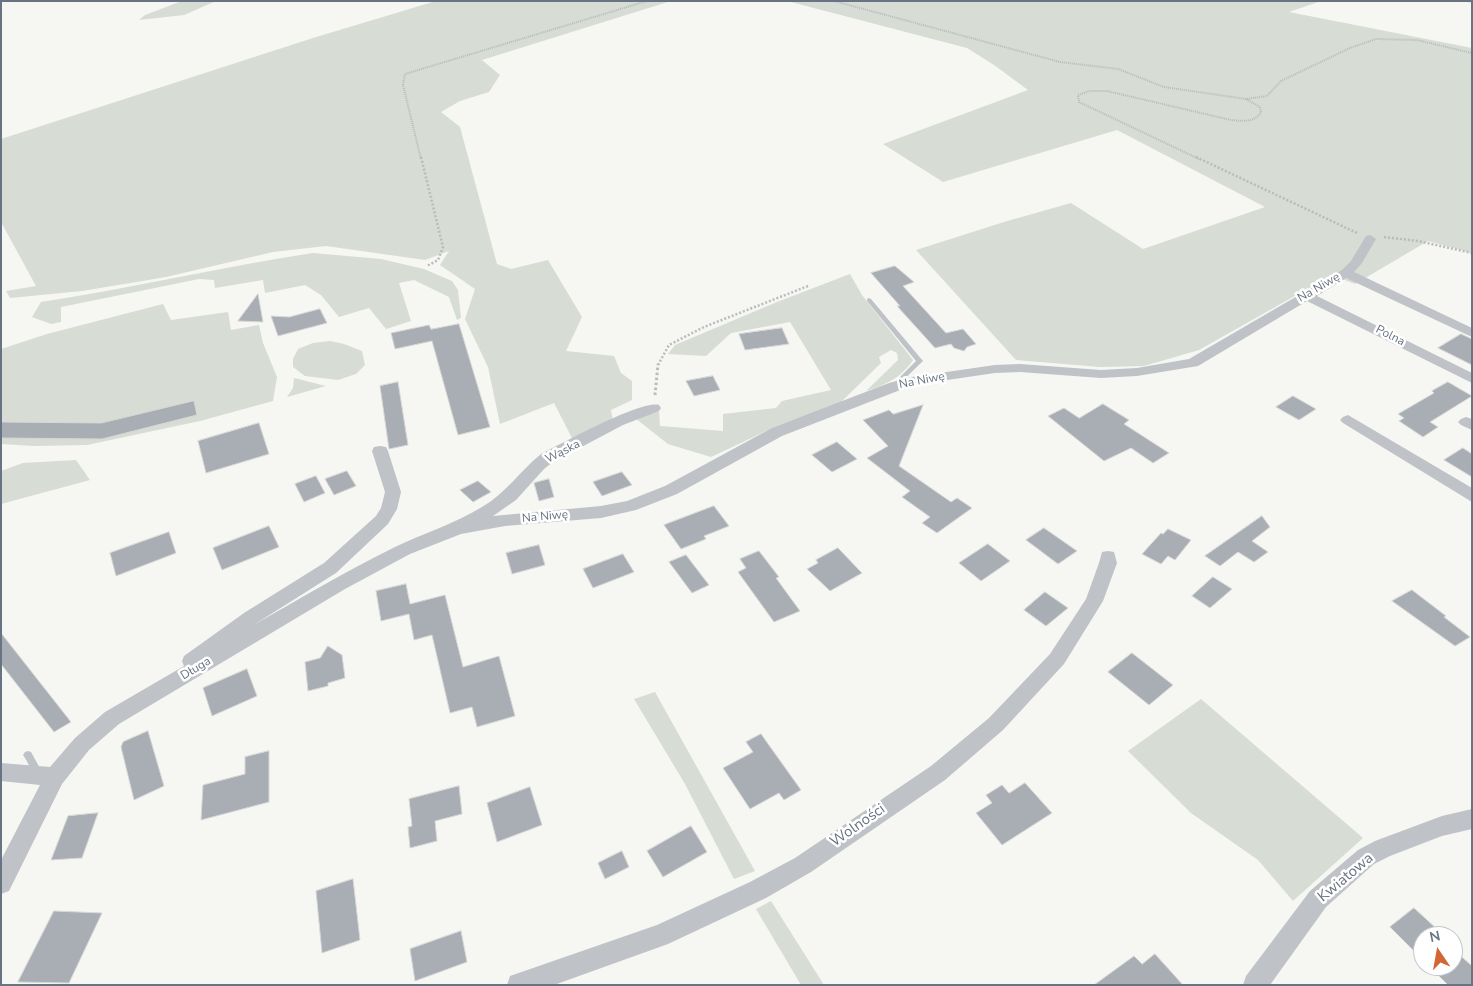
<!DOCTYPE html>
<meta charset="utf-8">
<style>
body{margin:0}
#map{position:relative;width:1473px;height:986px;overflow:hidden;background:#f6f6f3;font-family:"Nunito Sans",sans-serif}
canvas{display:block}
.frame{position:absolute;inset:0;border:2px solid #687481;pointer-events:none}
.north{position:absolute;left:1413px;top:926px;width:50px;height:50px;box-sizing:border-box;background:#fff;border:1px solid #c3c7cd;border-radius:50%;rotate:348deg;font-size:14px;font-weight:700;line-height:20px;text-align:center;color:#687481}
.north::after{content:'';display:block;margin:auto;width:18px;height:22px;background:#d26736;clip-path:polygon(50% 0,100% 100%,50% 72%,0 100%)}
</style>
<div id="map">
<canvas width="1473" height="986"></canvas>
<div class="frame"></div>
<div class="north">N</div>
</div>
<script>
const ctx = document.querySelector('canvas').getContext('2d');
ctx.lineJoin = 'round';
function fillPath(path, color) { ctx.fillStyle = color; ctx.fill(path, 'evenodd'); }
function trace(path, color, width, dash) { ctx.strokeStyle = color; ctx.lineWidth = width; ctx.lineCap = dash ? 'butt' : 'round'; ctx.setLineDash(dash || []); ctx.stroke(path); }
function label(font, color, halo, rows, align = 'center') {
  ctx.font = font + ' "Nunito Sans",sans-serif'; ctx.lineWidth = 5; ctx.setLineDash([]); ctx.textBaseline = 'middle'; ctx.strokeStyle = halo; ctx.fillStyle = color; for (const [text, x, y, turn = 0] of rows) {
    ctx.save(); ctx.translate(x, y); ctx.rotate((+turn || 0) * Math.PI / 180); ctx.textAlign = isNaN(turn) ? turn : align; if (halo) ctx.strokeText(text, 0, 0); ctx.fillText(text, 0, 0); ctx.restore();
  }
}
const green = new Path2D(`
 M 182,1 L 216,1 L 184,15 L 139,20 L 145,15 Z
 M 436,1 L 671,1 L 482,60 L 500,75 L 489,92 L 460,101 L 441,112 L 460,127 L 497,264 L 511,269 L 548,260 L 582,317 L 566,351 L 614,356 L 621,373 L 632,381 L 632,400 L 611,410 L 613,421 L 573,440 L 554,403 L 500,424 L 488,367 L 465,319 L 475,289 L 440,265 L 449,251 L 425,260 L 326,246 L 273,252 L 166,277 L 82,291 L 10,298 L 6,291 L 36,286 L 1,222 L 1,139 L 313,38 Z
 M 787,1 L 1321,1 L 1289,12 L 1472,48 L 1472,253 L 1428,241 L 1355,284 L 1332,275 L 1199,350 L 1144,366 L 1100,367 L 1016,360 L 916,250 L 1004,222 L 1071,203 L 1143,249 L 1265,207 L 1117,130 L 943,182 L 883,144 L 1028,90 L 994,65 L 967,48 Z
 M 313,253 L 381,259 L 424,269 L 452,281 L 458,290 L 461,318 L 457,320 L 449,297 L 414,280 L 399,283 L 411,321 L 386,329 L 369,308 L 339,317 L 321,295 L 305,285 L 265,293 L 263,280 L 215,288 L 214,280 L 199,279 L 61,307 L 61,322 L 51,324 L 32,317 L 41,302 C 132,288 222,267 313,253 Z
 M 850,274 L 862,295 L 913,360 C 901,378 885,385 866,391 L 898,360 L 897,353 L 891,350 L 879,357 L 881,363 L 840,403 L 777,426 L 711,457 L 668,444 L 635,418 L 659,411 L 660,426 L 723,431 L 723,414 L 776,408 L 782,401 L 831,390 L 790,322 L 731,333 L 706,356 L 668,354 L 675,345 L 777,302 Z
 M 163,304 L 171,320 L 228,312 L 231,330 L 259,325 L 263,343 L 277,377 L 273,401 L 200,421 L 87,445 L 35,446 L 1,444 L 1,349 L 47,334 Z
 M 330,341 L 344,344 L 362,351 L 365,365 L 356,374 L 338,380 L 305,376 L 293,367 L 293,359 L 298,349 L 313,343 Z
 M 294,378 L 326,386 L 287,397 L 293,388 Z
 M 76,460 L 90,480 L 1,504 L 1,471 L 23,463 Z
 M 655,692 L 755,871 L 734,879 L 685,784 L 634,699 Z
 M 1201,699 L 1363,838 L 1293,901 L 1258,860 L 1191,813 L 1128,751 Z
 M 771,901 L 824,985 L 801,985 L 756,909 Z`);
const building = new Path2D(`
 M 895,266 L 914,282 L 903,286 L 946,333 L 963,329 L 976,344 L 967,347 L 964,351 L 954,348 L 951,344 L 935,348 L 897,306 L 900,306 L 871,273 Z
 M 258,294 L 263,322 L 238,321 Z
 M 320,309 L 327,323 L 278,336 L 271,316 L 289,317 Z
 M 459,324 L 490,427 L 458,435 L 432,341 L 395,349 L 391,333 L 429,325 L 431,329 Z
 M 782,328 L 789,344 L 745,350 L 739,334 Z
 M 1461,334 L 1472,339 L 1472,365 L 1438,348 Z
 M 713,376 L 720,390 L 694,396 L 686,381 Z
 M 398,382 L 408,445 L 389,449 L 380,386 Z
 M 1448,382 L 1472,396 L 1430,422 L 1438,427 L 1423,437 L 1399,421 L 1404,418 L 1398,414 L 1434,393 L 1432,391 Z
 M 1293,396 L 1316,409 L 1299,420 L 1276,407 Z
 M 194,401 L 197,415 L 102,439 L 1,438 L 1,422 L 101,423 Z
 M 1103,404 L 1129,420 L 1124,424 L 1169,453 L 1153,463 L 1131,448 L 1104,461 L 1048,416 L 1064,408 L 1079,418 Z
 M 923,405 L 899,466 L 951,502 L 957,498 L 972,508 L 937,533 L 922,523 L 930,517 L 902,497 L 910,491 L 867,458 L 888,446 L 863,420 L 889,410 L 893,414 Z
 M 259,423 L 269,454 L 206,473 L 198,441 Z
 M 837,442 L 857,459 L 832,472 L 812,455 Z
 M 1463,448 L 1472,454 L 1472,477 L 1444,460 Z
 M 347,471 L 356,486 L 334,495 L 325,479 Z
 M 622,472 L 632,485 L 602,496 L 593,482 Z
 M 316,476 L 325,493 L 304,502 L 295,484 Z
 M 549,479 L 554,497 L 539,501 L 534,483 Z
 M 478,481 L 491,492 L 473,502 L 460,490 Z
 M 714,506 L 729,526 L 704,536 L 706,539 L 681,549 L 664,525 Z
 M 1262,516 L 1270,527 L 1252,541 L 1268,552 L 1254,562 L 1238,552 L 1220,566 L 1205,556 Z
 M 269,526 L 279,547 L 222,570 L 213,548 Z
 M 1044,528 L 1077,551 L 1058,564 L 1026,540 Z
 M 1168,529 L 1191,540 L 1175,560 L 1168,556 L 1161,564 L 1142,554 L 1161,533 L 1163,534 Z
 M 169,532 L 176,553 L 116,576 L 110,553 Z
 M 988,544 L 1010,561 L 981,581 L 959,563 Z
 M 539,545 L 545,565 L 512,574 L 506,553 Z
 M 838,548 L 862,573 L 830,591 L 807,569 L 818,563 L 816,560 Z
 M 759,551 L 779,577 L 776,578 L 800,611 L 774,622 L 738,572 L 746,568 L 740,559 Z
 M 623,554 L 634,572 L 593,588 L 583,569 Z
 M 686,555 L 709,585 L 692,593 L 669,562 Z
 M 1213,577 L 1232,589 L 1210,608 L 1192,596 Z
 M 406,584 L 410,604 L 445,595 L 463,667 L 499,656 L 515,716 L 477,727 L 472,707 L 450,713 L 432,635 L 414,640 L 409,614 L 381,621 L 376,591 Z
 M 1412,590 L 1446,616 L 1444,617 L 1470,637 L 1455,646 L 1392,601 Z
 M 1045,592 L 1068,608 L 1046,626 L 1024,610 Z
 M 1,633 L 71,722 L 54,732 L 1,664 Z
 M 328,646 L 342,655 L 345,678 L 328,683 L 328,686 L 308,691 L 305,662 L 320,658 Z
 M 1132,653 L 1173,685 L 1149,705 L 1108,672 Z
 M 247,669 L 257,696 L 212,716 L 203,688 Z
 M 148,731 L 164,786 L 134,800 L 121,747 L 123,742 Z
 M 761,734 L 801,790 L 784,800 L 779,793 L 750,809 L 723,768 L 753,752 L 746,742 Z
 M 269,751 L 269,802 L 201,820 L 203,785 L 245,774 L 245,757 Z
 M 1025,783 L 1052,813 L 1002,845 L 976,813 L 992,803 L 986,795 L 1002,785 L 1009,793 Z
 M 459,786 L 462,814 L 435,821 L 437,841 L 410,848 L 408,827 L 412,826 L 409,799 Z
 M 530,787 L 542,825 L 497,842 L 487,803 Z
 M 98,813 L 82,858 L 51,860 L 68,816 Z
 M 691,826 L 707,852 L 663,877 L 647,851 Z
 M 622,851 L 629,867 L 605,879 L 598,863 Z
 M 353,879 L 360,940 L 322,953 L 316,891 Z
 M 1414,908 L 1438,930 L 1435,932 L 1440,936 L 1423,936 L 1423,960 L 1390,927 Z
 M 54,911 L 102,913 L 69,983 L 18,982 Z
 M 461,931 L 467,962 L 415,981 L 410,949 Z
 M 1453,949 L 1472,966 L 1472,985 L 1448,985 L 1429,966 L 1453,966 Z
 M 1155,954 L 1183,985 L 1094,985 L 1134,956 L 1142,964 Z`);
const pathFar2 = new Path2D(`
 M 834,1 L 1060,62 L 1118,69 L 1164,87 L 1246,99 L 1267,96 L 1281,81 L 1350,48 L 1376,39 L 1417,40 L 1472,53
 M 1467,1 L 1472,2
 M 421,159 L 403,85 L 405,74 L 647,1
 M 1199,159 L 1079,102 L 1078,95 L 1090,91 L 1107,91 L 1231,120 C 1242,121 1255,123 1261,112 L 1260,107 L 1246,99`);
const pathFar1 = new Path2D(`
 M 421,157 L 443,247 L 438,260 L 427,266
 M 1196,157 L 1357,233
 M 1384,237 L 1418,241 L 1472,253
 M 658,365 L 669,345 L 704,327 L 808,286`);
const path = new Path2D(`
 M 655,395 L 658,364`);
const service = new Path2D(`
 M 869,298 L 871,299 L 923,361 L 897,386 L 895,387 L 892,385 L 916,361 L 867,301 L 867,299 Z
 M 28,751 L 31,752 L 42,772 L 44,775 L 42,778 L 39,779 L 36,778 L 25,758 L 23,755 L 25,752 Z`);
const minor = new Path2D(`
 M 1370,235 L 1376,239 L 1362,263 L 1354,272 L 1472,328 L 1472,337 L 1346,278 L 1317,296 L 1472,373 L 1472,383 L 1307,301 L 1198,366 L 1137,376 L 1101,378 L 1020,372 L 995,373 L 913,385 L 782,436 L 677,494 L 636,510 L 601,518 L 505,526 L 461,534 L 410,554 L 345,589 L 119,724 L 89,750 L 62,784 L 9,891 L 1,894 L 1,860 L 40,785 L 1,781 L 1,763 L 50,767 L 75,738 L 105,712 L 184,666 L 182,661 L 184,656 L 244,613 L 324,563 L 376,516 L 381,508 L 385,492 L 372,451 L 374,447 L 380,446 L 386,447 L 388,451 L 401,492 L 397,509 L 388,524 L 336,573 L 252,626 C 299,599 346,571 395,547 C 424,533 454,524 482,507 C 506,493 520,471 541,454 C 562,444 640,400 659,405 L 661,408 L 659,411 L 623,425 L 553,462 L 544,469 L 516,500 L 493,516 L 601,506 L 627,501 L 665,486 L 772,428 L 889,383 L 912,377 L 995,365 L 1020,364 L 1101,370 L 1137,368 L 1189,359 L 1342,270 L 1351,261 L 1366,236 Z
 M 1348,415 L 1472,488 L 1472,502 L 1343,423 L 1340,420 L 1343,417 Z
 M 1466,417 L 1472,419 L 1472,430 L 1461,425 L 1458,422 L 1461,419 Z
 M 1108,551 L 1114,552 L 1117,563 L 1103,601 L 1064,664 L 1003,730 L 945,780 L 811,872 L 766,898 L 668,944 L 554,985 L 507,985 L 510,976 L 657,925 L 750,882 L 795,858 L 931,766 L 989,718 L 1050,654 L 1086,599 L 1099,563 L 1102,552 Z
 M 1472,809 L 1472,829 L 1442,836 L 1390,856 L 1374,864 L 1326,907 L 1270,985 L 1243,985 L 1246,976 L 1310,891 L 1358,850 L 1375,841 L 1442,816 Z`);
const streetNames = [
 ["Na Niwę",1319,288,-30],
 ["Polna",1390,336,27],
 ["Na Niwę",922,381,-11],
 ["Wąska",563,452,-27],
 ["Na Niwę",545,517,-5],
 ["Długa",196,669,-31]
];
const nearStreetnames = [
 ["Wolności",858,826,-35],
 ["Kwiatowa",1346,878,-40]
];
fillPath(green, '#d7dcd4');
fillPath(building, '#a8aeb4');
trace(building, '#d7d7d5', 1);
trace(pathFar2, '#b9bbbe', 2, [1, 1]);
trace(pathFar1, '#b9bbbe', 2.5, [2, 2]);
trace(path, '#b9bbbe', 3, [2.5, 2.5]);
fillPath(service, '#bfc2c6');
fillPath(minor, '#bfc2c6');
label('12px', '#687481', '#fff', streetNames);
label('15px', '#687481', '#fff', nearStreetnames);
</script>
